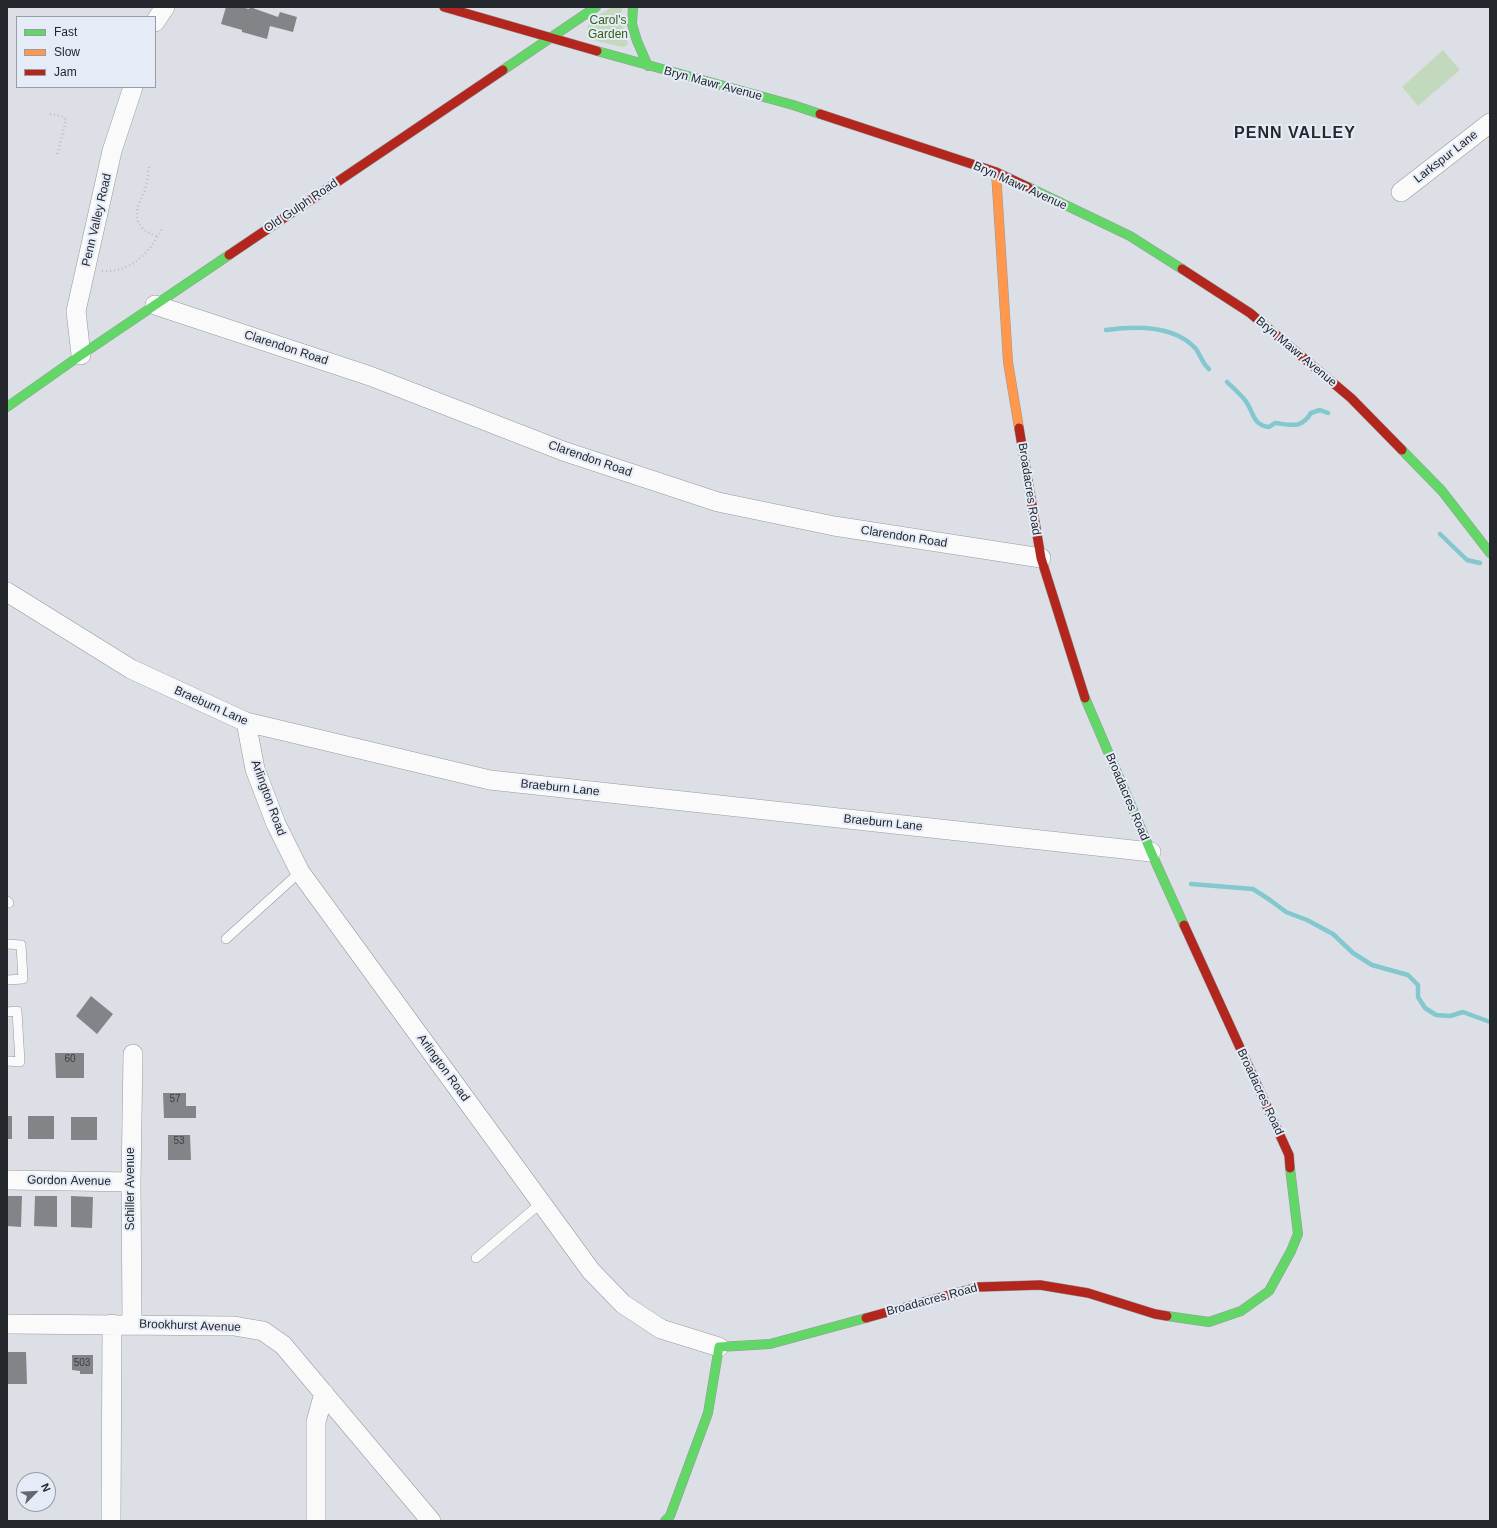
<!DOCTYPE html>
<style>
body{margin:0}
#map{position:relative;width:1497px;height:1528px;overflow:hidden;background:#dce0e6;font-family:Helvetica,sans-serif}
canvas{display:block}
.frame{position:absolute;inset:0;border:8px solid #24272b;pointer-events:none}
.legend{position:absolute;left:16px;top:16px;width:140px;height:72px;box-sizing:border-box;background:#e5ecf7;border:1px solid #989da5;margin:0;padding:5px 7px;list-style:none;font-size:12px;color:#24272b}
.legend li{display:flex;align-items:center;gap:8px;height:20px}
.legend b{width:20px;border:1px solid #989da5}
.north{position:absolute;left:16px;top:1472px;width:40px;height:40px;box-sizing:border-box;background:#e5ecf7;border:1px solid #989da5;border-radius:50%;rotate:66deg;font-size:11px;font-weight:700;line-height:16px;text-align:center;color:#24272b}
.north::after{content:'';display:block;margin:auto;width:14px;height:18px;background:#64686c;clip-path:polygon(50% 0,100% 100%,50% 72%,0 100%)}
</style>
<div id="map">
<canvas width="1497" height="1528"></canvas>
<div class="frame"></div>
<ul class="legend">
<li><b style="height:5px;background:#63d668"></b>Fast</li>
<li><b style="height:5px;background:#ff974d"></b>Slow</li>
<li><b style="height:5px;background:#b3261e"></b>Jam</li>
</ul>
<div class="north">N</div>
</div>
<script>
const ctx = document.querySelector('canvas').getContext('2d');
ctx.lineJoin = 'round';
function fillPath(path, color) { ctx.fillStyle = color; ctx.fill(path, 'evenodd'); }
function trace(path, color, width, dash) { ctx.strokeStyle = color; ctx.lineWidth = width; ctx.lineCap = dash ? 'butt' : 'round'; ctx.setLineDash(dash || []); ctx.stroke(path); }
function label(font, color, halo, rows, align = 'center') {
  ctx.font = font + ' Helvetica,sans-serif'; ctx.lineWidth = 4; ctx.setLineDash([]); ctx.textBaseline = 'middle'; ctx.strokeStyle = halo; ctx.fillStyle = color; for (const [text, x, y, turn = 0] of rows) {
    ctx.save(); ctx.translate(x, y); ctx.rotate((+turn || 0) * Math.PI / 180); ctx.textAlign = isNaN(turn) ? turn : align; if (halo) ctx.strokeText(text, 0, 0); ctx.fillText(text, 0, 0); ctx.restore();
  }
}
const green = new Path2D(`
 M 612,7 L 622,7 L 621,18 L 628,45 L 622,47 L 589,39 C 581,22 600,15 612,7 Z
 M 1443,50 L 1460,70 L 1418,106 L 1402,87 Z`);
const stream = new Path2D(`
 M 1106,330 C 1134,326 1175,325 1196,349 C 1201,356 1202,363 1209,369
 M 1227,382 C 1233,388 1242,395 1247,403 C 1254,414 1253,425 1269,427 L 1275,423 C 1292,425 1301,429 1311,413 L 1320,410 L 1328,413
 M 1440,534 L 1467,560 L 1480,563
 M 1191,884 L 1253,889 L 1270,900 L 1286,912 L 1307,920 L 1333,934 L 1353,953 L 1372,965 L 1408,975 L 1418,985 L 1418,997 L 1425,1008 L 1436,1015 L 1450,1016 L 1463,1012 L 1490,1022`);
const building = new Path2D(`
 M 226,7 L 241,7 L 249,9 L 250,7 L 278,17 L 280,12 L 297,17 L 293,32 L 270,26 L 267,39 L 242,32 L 242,30 L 221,24 Z
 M 91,996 L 113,1014 L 97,1034 L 76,1016 Z
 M 55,1053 L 84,1053 L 84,1078 L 56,1078 Z
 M 163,1093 L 186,1093 L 186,1106 L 196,1106 L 196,1118 L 164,1118 Z
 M 7,1116 L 12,1116 L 12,1139 L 7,1139 Z
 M 28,1116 L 54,1116 L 54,1139 L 28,1139 Z
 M 71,1117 L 97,1117 L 97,1140 L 71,1140 Z
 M 168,1135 L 190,1135 L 191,1160 L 168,1160 Z
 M 7,1196 L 22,1196 L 21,1227 L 7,1226 Z
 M 35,1196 L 57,1196 L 57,1227 L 34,1226 Z
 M 71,1196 L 93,1197 L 92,1228 L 71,1227 Z
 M 7,1352 L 26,1352 L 27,1384 L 7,1384 Z
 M 72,1355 L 93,1355 L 93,1374 L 80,1374 L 80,1371 L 72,1370 Z`);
const path = new Path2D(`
 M 50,114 L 64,117 L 66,120 L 57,156
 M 149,167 C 148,175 147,185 144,192 C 133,214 132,227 158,237
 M 102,271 C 130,273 150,253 162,229`);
const lane = new Path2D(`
 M 7,901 L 9,903 L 7,903
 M 226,939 L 300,872
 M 7,944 L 21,945 L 23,979 L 7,980
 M 7,1012 L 17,1011 L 20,1062 L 7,1061
 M 476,1258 L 541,1203`);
const street = new Path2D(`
 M 155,22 L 165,7
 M 1401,192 L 1490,123
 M 155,305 L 370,376 L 563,451 L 718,502 L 834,526 L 1041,558
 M 81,355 L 76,311 L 112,151 L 133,87
 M 7,592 L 131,669 L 246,722 L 490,780 L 1151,852
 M 246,722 L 255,769 L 276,824 L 300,872 L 591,1271 L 623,1304 L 661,1329 L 719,1347
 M 7,1180 L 131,1182
 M 7,1324 L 234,1326 L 263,1331 L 283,1345 L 431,1521
 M 132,1324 L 131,1182 L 133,1054
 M 111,1521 L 112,1324
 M 316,1521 L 316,1422 L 324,1393`);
const fast = new Path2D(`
 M 633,7 L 632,24 L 637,41 L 648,66
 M 597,51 L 793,105 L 820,114
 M 503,70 L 596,7
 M 1028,187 L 1130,236 L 1182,269
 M 7,407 L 78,357 L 229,255
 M 1402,450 L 1442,491 L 1490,553
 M 1085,698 L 1151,852 L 1184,925
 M 1167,1316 L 1209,1322 L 1241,1311 L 1269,1291 L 1291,1251 L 1298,1234 L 1290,1168
 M 665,1521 L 670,1516 L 708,1413 L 719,1347 L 770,1344 L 866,1318`);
const slow = new Path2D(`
 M 996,172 L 1008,362 L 1019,428`);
const jam = new Path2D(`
 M 444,7 L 597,51
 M 820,114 L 996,172 L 1028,187
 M 229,255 L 503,70
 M 1182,269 L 1250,313 L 1351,398 L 1402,450
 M 1019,428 L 1041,558 L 1085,698
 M 1184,925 L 1289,1155 L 1290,1168
 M 866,1318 L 978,1287 L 1040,1285 L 1088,1293 L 1155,1314 L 1167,1316`);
const numberNames = [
 ["60",70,1059],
 ["57",175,1099],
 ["53",179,1141],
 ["503",82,1363]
];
const parkNames = [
 ["Carol's",608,21],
 ["Garden",608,35]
];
const streetNames = [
 ["Bryn Mawr Avenue",713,84,15],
 ["Larkspur Lane",1446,157,-38],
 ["Bryn Mawr Avenue",1020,186,24],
 ["Old Gulph Road",301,206,-34],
 ["Penn Valley Road",97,220,-77],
 ["Clarendon Road",286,348,18],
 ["Bryn Mawr Avenue",1296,352,40],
 ["Clarendon Road",590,459,19],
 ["Broadacres Road",1029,489,81],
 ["Clarendon Road",904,537,9],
 ["Braeburn Lane",211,706,24],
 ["Braeburn Lane",560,788,6],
 ["Broadacres Road",1127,797,67],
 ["Arlington Road",268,798,70],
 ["Braeburn Lane",883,823,6],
 ["Arlington Road",443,1068,54],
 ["Broadacres Road",1260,1092,65],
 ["Gordon Avenue",69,1181,1],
 ["Schiller Avenue",131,1189,-90],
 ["Broadacres Road",932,1300,-15],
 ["Brookhurst Avenue",190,1326,2]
];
const districtNames = [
 ["PENN VALLEY",1295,134]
];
fillPath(green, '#c3d9be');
trace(stream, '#82c8ce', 4.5);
fillPath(building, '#828488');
trace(lane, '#96999d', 10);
trace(street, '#96999d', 20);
trace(fast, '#96999d', 10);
trace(slow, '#96999d', 10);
trace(jam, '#96999d', 10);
trace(path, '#bdbfc1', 2.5, [1, 3]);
trace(lane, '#fafafb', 9);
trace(street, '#fafafb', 19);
trace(fast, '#63d668', 9);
trace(slow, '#ff974d', 9);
trace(jam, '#b3261e', 9);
label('10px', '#3c3e42', null, numberNames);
label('12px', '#346413', '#e5ecf7', parkNames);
label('12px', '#24272b', '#e5ecf7', streetNames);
ctx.letterSpacing = '1px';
label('bold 16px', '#24272b', '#e5ecf7', districtNames);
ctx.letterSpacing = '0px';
</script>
